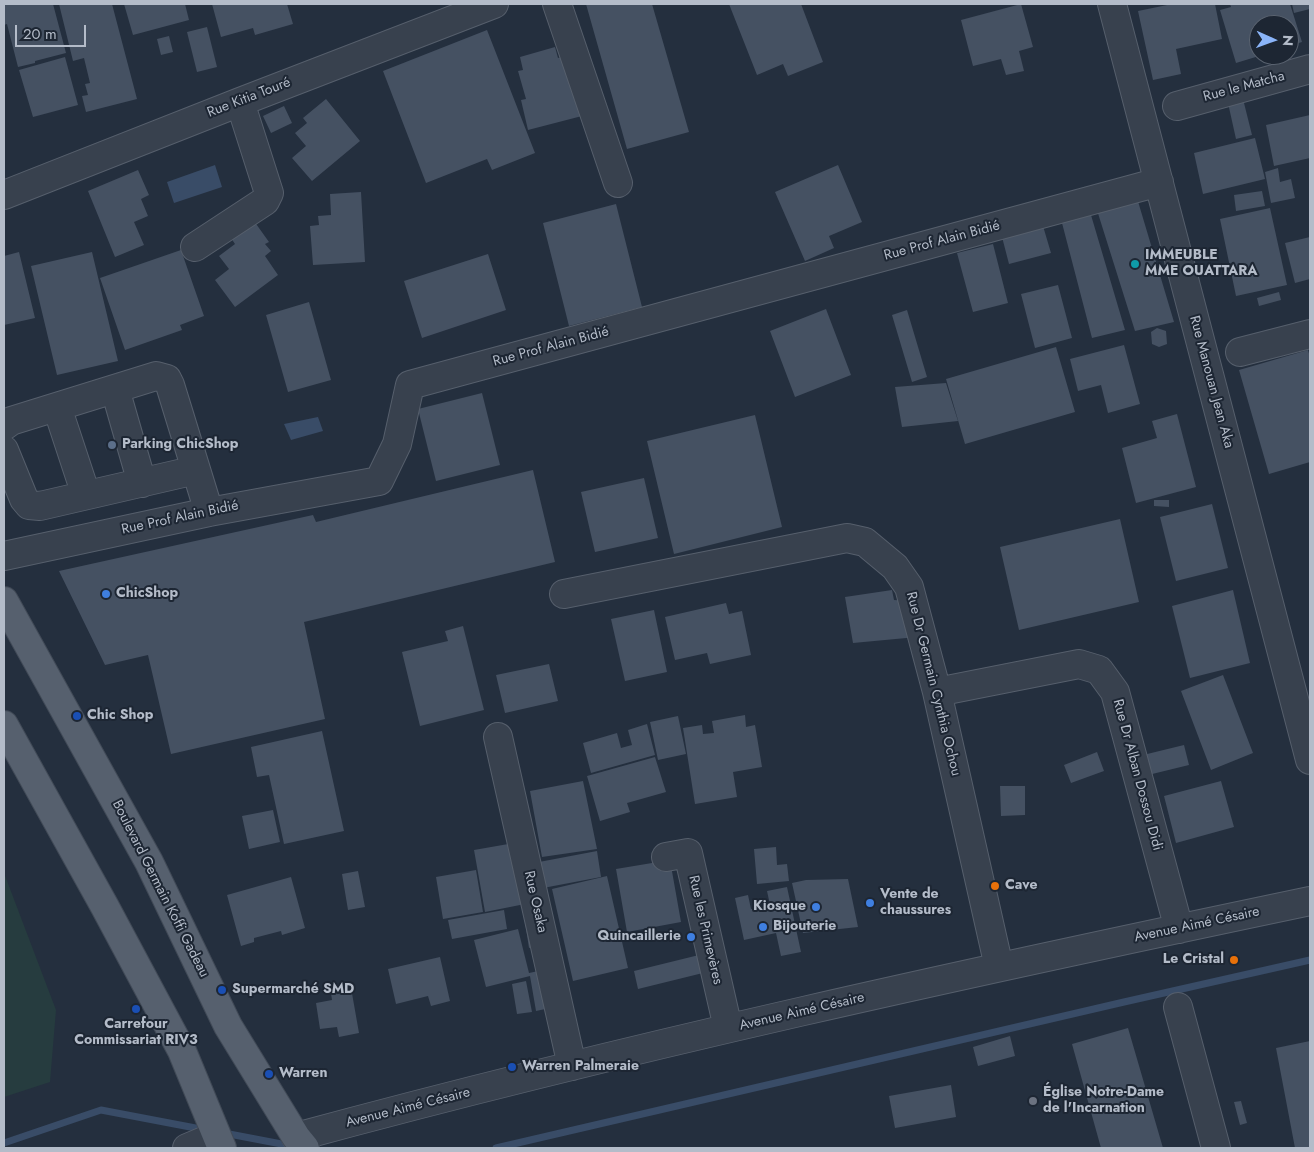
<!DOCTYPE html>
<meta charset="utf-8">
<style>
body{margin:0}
#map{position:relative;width:1314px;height:1152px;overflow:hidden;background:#242f3e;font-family:Jost,sans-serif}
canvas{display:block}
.frame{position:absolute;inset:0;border:5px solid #b4bcc9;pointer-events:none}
.north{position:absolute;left:1249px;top:15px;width:50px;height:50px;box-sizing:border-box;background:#1d2633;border:1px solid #59626f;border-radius:50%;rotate:92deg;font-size:14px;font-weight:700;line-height:20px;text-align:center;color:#b4bcc9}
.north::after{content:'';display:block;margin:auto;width:18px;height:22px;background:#8ab4f8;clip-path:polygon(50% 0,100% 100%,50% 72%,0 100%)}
.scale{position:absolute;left:15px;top:25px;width:71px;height:22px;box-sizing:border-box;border:2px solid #b4bcc9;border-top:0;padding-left:6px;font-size:15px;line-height:18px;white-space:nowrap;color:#b4bcc9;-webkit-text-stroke:4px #1d2633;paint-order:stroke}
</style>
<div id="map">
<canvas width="1314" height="1152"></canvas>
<div class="frame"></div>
<div class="north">N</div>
<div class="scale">20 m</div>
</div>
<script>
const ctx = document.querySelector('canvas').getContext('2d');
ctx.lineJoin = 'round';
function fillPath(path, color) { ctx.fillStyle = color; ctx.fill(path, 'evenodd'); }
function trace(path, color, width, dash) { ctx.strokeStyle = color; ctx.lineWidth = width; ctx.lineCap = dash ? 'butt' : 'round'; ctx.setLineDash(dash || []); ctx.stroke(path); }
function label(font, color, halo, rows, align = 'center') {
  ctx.font = font + ' Jost,sans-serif'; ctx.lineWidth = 4; ctx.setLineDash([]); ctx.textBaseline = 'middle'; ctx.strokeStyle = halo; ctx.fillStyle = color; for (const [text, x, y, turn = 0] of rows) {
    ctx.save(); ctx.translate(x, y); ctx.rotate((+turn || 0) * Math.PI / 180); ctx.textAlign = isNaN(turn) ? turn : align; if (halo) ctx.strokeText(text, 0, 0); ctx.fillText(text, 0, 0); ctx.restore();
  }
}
const green = new Path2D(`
 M 4,873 L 56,1010 L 50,1082 L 4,1097 Z`);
const water = new Path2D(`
 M 215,165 L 222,187 L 174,203 L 167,182 Z
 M 318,417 L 323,431 L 291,440 L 284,424 Z`);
const stream = new Path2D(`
 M 224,1133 L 292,1146
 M 4,1143 L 101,1110 L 206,1130
 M 496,1148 L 1124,1002 L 1310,960`);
const building = new Path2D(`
 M 4,4 L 53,4 L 66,53 L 35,61 L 35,63 L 18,67 L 7,24 L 4,25 Z
 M 59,4 L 112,4 L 137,99 L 86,112 L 82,96 L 88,95 L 85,84 L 90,83 L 84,58 L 73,61 Z
 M 124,4 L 185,4 L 189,20 L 133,35 Z
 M 212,4 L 287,4 L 293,24 L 255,35 L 253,28 L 221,37 Z
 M 586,4 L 652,4 L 689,132 L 627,149 Z
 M 729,4 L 801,4 L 823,62 L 788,76 L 783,64 L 757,75 Z
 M 1021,4 L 1033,47 L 1019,51 L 1024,71 L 1006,75 L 1001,59 L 973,66 L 961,20 Z
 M 1172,4 L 1215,4 L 1222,39 L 1176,49 L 1181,74 L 1153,80 L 1138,11 Z
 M 1230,4 L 1290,4 L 1302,42 L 1289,46 L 1289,25 L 1259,25 L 1259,56 L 1236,63 L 1220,10 L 1231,7 Z
 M 1292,4 L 1310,4 L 1310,9 L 1294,13 Z
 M 207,27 L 217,67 L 197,72 L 187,32 Z
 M 487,30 L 535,153 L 492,170 L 487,159 L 426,183 L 383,71 Z
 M 169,36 L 173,52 L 161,55 L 157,39 Z
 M 555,47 L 558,58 L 566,56 L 582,116 L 528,130 L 521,100 L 526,99 L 518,71 L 523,70 L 520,57 Z
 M 65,57 L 78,105 L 33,117 L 19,70 Z
 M 326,99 L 360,141 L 312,181 L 292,158 L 306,146 L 295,133 L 307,123 L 303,118 Z
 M 1243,99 L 1252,135 L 1236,139 L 1228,103 Z
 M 284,106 L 292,123 L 271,133 L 263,116 Z
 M 1310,115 L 1310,158 L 1274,166 L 1266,125 Z
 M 1255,138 L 1265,179 L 1203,194 L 1194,153 Z
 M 838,165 L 862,222 L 829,236 L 834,248 L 805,261 L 775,192 Z
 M 1278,168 L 1280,182 L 1291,179 L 1295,198 L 1271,203 L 1265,172 Z
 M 138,170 L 149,195 L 141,199 L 148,216 L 134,222 L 144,245 L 115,257 L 88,191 Z
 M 1262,191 L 1265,206 L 1236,211 L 1234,195 Z
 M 361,192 L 365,262 L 313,265 L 310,226 L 319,225 L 318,216 L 331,215 L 330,194 Z
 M 1137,198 L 1174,322 L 1135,331 L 1096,207 Z
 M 616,204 L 642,307 L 569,326 L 543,223 Z
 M 1270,208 L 1287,285 L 1236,296 L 1220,219 Z
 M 1091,215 L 1125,330 L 1092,338 L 1062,223 Z
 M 254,221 L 269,242 L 265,244 L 271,251 L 265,256 L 278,275 L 235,307 L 215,280 L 229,269 L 219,256 L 235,244 L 231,238 Z
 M 1043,226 L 1051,253 L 1009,264 L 1002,237 Z
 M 1310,237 L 1310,279 L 1295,283 L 1285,243 Z
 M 993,244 L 1008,303 L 973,312 L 957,253 Z
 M 181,250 L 204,316 L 180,325 L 182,330 L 125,350 L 100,278 Z
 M 19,252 L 35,318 L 4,325 L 4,256 Z
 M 92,252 L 118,361 L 57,375 L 31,266 Z
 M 488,254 L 506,310 L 422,338 L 404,281 Z
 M 1058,285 L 1072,338 L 1035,348 L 1021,294 Z
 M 1279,292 L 1281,300 L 1259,306 L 1257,298 Z
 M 309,302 L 331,380 L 288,392 L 266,315 Z
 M 826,309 L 851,375 L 795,397 L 770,331 Z
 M 907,310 L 927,377 L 912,382 L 892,315 Z
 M 1157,328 L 1166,331 L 1167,344 L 1159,347 L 1152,344 L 1151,332 Z
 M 1124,345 L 1140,404 L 1108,413 L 1101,385 L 1078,391 L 1070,359 Z
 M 1056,347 L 1075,412 L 965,444 L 946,379 Z
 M 1308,350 L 1310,357 L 1310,462 L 1269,474 L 1239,370 Z
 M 946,383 L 958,421 L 902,427 L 895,387 Z
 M 482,393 L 500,465 L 436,481 L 418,409 Z
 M 1177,414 L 1196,487 L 1136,503 L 1122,448 L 1157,438 L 1152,421 Z
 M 755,415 L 782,527 L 674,554 L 647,441 Z
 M 533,470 L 555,562 L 304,622 L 325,719 L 171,754 L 148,655 L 105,665 L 59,571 L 313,515 L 316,522 Z
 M 644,478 L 658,538 L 595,552 L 581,492 Z
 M 1154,500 L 1169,500 L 1169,507 L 1154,506 Z
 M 1212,504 L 1228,568 L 1176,581 L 1160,517 Z
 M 1120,519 L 1139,602 L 1019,630 L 1000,547 Z
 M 892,590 L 894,600 L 910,601 L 917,637 L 853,643 L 845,597 Z
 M 1233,590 L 1250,663 L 1190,678 L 1172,606 Z
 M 726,603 L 729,614 L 742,611 L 751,655 L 710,664 L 707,653 L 675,660 L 665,617 Z
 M 654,610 L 667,672 L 625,681 L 611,619 Z
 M 463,626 L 484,710 L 420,726 L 402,652 L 448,641 L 445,631 Z
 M 549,664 L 558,701 L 505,713 L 496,675 Z
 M 1223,675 L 1253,753 L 1211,770 L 1181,691 Z
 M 745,715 L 746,727 L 755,725 L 762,767 L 733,772 L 737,797 L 695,804 L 683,728 L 702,725 L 703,734 L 714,733 L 712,721 Z
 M 678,716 L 686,754 L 658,760 L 650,722 Z
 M 647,724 L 655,755 L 591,773 L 583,743 L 617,733 L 621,748 L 632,745 L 628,730 Z
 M 322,731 L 344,831 L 284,844 L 269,775 L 257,777 L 251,747 Z
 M 1184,745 L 1189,765 L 1144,776 L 1139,756 Z
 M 1097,752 L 1104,771 L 1071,783 L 1064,765 Z
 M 655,757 L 666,792 L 627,803 L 630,812 L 600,821 L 587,776 Z
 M 583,781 L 597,849 L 542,857 L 530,791 Z
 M 1221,781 L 1234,827 L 1176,843 L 1164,796 Z
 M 1000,786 L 1025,786 L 1025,815 L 1001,816 Z
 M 273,810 L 280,842 L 249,849 L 242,816 Z
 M 514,843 L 525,904 L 485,912 L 474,850 Z
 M 776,847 L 777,865 L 787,864 L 789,881 L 757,884 L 754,849 Z
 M 597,851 L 601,877 L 543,888 L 539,862 Z
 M 670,860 L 681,922 L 627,932 L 616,869 Z
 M 476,870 L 483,912 L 443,919 L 436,877 Z
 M 358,871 L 365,907 L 348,910 L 342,874 Z
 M 607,876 L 628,968 L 573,981 L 552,889 Z
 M 291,877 L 305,928 L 282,935 L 281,931 L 254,938 L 254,942 L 241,946 L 227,895 Z
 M 848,879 L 858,927 L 803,933 L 792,883 L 806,880 Z
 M 787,887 L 801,952 L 781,956 L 776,933 L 744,940 L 735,898 L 748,895 L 751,909 L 770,905 L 767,891 Z
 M 504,910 L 507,929 L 452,939 L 448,920 Z
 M 533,920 L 538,946 L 529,948 L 525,922 Z
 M 518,929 L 529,973 L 543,970 L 550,1008 L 536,1011 L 530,976 L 486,987 L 474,940 Z
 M 703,954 L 707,972 L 638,989 L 634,971 Z
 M 440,957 L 450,1001 L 431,1006 L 428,996 L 396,1004 L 388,969 Z
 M 526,981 L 532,1012 L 517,1014 L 512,984 Z
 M 350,982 L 359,1033 L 339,1037 L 337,1027 L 320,1029 L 316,1003 L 332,1000 L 330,986 Z
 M 1128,1028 L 1163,1148 L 1101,1148 L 1072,1044 Z
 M 1010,1036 L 1015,1056 L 978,1066 L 973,1047 Z
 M 1310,1041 L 1310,1148 L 1295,1148 L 1276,1048 Z
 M 951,1085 L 956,1117 L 895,1128 L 889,1096 Z
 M 1241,1101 L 1247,1123 L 1240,1125 L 1234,1102 Z`);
const minor = new Path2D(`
 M 557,4 L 618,183
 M 1112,4 L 1310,760
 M 1177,106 L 1310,69
 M 4,195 L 240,102 L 494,4
 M 195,247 L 265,201 L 269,193 L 240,102
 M 1240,352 L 1310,334
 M 115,389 L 142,483
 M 57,407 L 86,495
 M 4,426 L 11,421 L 156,376 L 167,379 L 170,385 L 209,512
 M 4,450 L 24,499 L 29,505 L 40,506 L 196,470
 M 4,556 L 209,512 L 379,481 L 397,444 L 410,385 L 1159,182
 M 564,594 L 847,538 L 865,542 L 895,567 L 909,587 L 937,692 L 999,967
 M 937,692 L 1079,664 L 1099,670 L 1115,692 L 1179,929
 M 498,737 L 572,1066
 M 666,857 L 688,853 L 728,1028
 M 1178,1007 L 1216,1148
 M 296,1137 C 631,1046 971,972 1310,901
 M 187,1148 L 216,1136`);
const major = new Path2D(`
 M 4,601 L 149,862 L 228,1026 L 296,1137 L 305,1148
 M 4,725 L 105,907 L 182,1051 L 222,1148`);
const markers = [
 [1135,264,5,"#0f9aa8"],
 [112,445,5,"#5c6f8a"],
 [106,594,5,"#3f7fe0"],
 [77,716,5,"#1a4fb4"],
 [995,886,5,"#e8710a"],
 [870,903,5,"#3f7fe0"],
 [816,907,5,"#3f7fe0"],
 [763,927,5,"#3f7fe0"],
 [691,937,5,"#3f7fe0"],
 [1234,960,5,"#e8710a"],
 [222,990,5,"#1a4fb4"],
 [136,1009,5,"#1a4fb4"],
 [512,1067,5,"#1a4fb4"],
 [269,1074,5,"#1a4fb4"],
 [1033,1101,5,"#6b7280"]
];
const streetNames = [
 ["Rue le Matcha",1244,87,-15],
 ["Rue Kitia Touré",249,98,-21],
 ["Rue Prof Alain Bidié",942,241,-15],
 ["Rue Prof Alain Bidié",551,347,-15],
 ["Rue Manouan Jean Aka",1211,382,75],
 ["Rue Prof Alain Bidié",180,518,-12],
 ["Rue Dr Germain Cynthia Ochou",933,684,76],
 ["Rue Dr Alban Dossou Didi",1137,775,75],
 ["Boulevard Germain Koffi Gadeau",160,889,63],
 ["Rue Osaka",535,902,77],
 ["Avenue Aimé Césaire",1197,925,-12],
 ["Rue les Primevères",705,930,77],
 ["Avenue Aimé Césaire",802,1012,-13],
 ["Avenue Aimé Césaire",408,1108,-14]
];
const poiNames = [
 ["IMMEUBLE",1145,256],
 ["MME OUATTARA",1145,272],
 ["Parking ChicShop",122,445],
 ["ChicShop",116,594],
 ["Chic Shop",87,716],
 ["Cave",1005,886],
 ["Vente de",880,895],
 ["chaussures",880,911],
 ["Kiosque",806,907,"right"],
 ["Bijouterie",773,927],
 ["Quincaillerie",681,937,"right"],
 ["Le Cristal",1224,960,"right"],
 ["Supermarché SMD",232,990],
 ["Carrefour",136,1025,"center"],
 ["Commissariat RIV3",136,1041,"center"],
 ["Warren Palmeraie",522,1067],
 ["Warren",279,1074],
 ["Église Notre-Dame",1043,1093],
 ["de l'Incarnation",1043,1109]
];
fillPath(green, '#263c3f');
fillPath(water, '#394c67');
trace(stream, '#394c67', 7);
fillPath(building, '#455162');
trace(minor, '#565f6c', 30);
trace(major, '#414a57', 30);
trace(minor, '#38414e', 28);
trace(major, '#56606e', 28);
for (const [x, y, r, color] of markers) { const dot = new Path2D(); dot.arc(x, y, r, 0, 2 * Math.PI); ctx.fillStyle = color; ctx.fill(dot); trace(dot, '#1d2633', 2); }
label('14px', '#b4bcc9', '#1d2633', streetNames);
label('bold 14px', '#b4bcc9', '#1d2633', poiNames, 'left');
</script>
